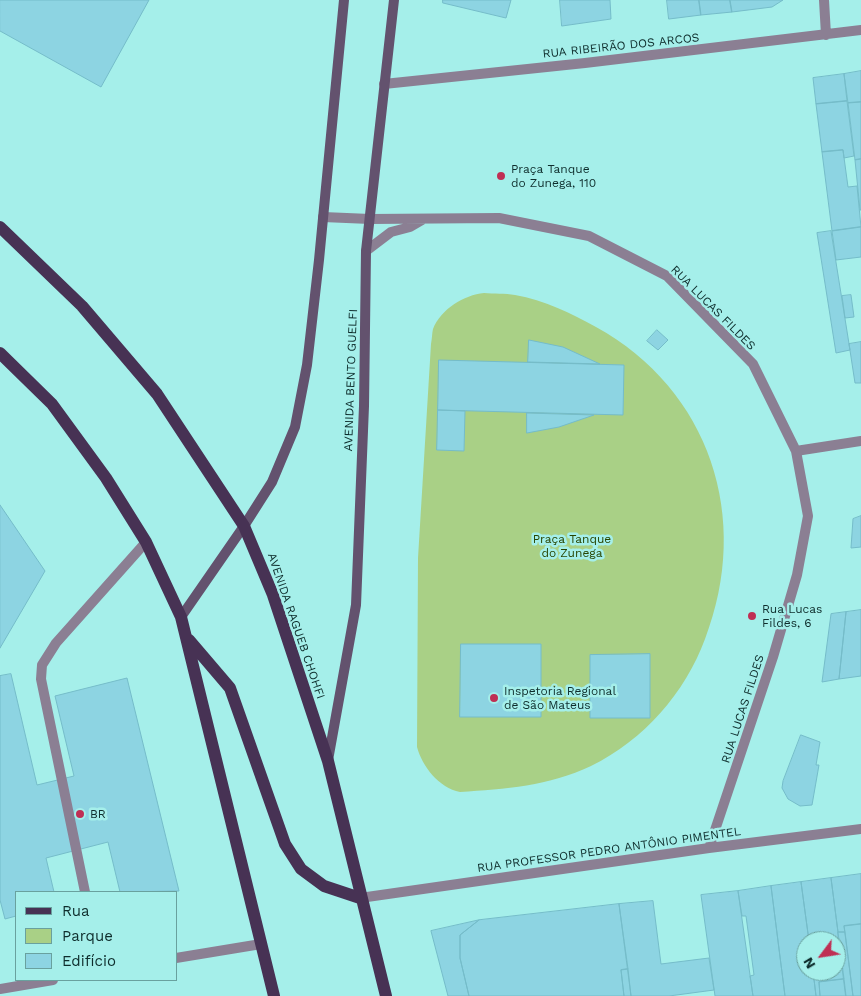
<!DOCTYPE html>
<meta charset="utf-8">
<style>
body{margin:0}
#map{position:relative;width:861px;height:996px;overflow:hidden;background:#a5efea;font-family:"Work Sans",sans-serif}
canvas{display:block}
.legend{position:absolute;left:15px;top:891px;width:162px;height:90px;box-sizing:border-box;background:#a5efea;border:1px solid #69a19e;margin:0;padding:6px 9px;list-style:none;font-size:15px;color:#0e2d2c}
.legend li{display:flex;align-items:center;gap:10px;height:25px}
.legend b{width:25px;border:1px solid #69a19e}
.north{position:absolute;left:796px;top:931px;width:50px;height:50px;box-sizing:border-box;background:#a5efea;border:1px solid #69a19e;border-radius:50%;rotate:239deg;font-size:14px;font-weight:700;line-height:20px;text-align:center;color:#0e2d2c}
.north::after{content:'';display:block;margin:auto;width:18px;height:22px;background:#bf2f54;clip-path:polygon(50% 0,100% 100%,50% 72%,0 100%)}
</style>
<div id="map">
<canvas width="861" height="996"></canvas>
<ul class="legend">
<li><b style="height:6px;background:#473254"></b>Rua</li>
<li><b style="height:14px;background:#a9d086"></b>Parque</li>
<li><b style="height:14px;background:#8dd4e2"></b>Edifício</li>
</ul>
<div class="north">N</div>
</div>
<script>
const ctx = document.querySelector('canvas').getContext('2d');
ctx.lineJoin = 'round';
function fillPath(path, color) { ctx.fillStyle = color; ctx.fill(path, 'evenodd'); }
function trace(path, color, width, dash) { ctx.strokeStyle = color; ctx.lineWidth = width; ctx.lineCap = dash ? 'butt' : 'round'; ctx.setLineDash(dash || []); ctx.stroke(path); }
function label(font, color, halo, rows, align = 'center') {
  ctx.font = font + ' "Work Sans",sans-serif'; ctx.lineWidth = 5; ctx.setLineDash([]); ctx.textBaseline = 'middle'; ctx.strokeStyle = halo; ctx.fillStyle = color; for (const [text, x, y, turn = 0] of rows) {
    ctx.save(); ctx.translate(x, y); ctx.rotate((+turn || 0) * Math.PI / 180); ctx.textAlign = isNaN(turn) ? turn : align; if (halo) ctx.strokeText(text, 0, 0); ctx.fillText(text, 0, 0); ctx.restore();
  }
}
const green = new Path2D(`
 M 484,293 C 494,294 505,293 515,295 C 545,300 570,313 596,327 C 710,390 752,518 705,639 C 685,693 644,740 591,766 C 549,786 505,789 460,792 C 439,788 422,766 417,747 L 418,558 L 431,344 C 432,339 432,333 433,329 C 441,309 464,295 484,293 Z`);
const building = new Path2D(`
 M 0,0 L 149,0 L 101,87 L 0,31 Z
 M 443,0 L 511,0 L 506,18 L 443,3 Z
 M 560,0 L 610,0 L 611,19 L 562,26 Z
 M 667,0 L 699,0 L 701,15 L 669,19 Z
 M 699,0 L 730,0 L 732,12 L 701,15 Z
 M 730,0 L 783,0 L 772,7 L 732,12 Z
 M 861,71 L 861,102 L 848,103 L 844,74 Z
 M 844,74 L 847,101 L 816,104 L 813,78 Z
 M 847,101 L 854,156 L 844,158 L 843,150 L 822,152 L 816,104 Z
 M 861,102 L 861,159 L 855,160 L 848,103 Z
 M 843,150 L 848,187 L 857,186 L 861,227 L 832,231 L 822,152 Z
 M 861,159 L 861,210 L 860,210 L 855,160 Z
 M 861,227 L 861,257 L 836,260 L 832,231 Z
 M 831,231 L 850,350 L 836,353 L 817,233 Z
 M 851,295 L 854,317 L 845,318 L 842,296 Z
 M 657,330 L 668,340 L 658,350 L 647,341 Z
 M 529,340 L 563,347 L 600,364 L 528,362 Z
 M 861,342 L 861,383 L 855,383 L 849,344 Z
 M 439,360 L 624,365 L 623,415 L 438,410 Z
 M 438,410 L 465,411 L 464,451 L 437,450 Z
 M 527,413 L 594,415 L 559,427 L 527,433 Z
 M 0,505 L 45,571 L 0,648 Z
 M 861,516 L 861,547 L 851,548 L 853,519 Z
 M 861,610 L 861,676 L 839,679 L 846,612 Z
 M 846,612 L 839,679 L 822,682 L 831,614 Z
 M 461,644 L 541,644 L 541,717 L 460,717 Z
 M 650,654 L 650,718 L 590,718 L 590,655 Z
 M 11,674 L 37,785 L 74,776 L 55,696 L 127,678 L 179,891 L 120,892 L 108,842 L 46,858 L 54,892 L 16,892 L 16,916 L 5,919 L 0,900 L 0,676 Z
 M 801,735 L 820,742 L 816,765 L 819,765 L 812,805 L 800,806 L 788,799 L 782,788 L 783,781 Z
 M 861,874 L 861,924 L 844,926 L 845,932 L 838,932 L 831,878 Z
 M 831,878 L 844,979 L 819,982 L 820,996 L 816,996 L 813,971 L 836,971 L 836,941 L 809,941 L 801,882 Z
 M 801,882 L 809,941 L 806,941 L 806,971 L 813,971 L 816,996 L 785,996 L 771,886 Z
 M 771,886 L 785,996 L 753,996 L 750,976 L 754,975 L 746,916 L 742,916 L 738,891 Z
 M 738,891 L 753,996 L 715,996 L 701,895 Z
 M 653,901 L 661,964 L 709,958 L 714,990 L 669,996 L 631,996 L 619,904 Z
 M 619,904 L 628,969 L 621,970 L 624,996 L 469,996 L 460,958 L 460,935 L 479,920 Z
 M 479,920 L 460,935 L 460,958 L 469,996 L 448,996 L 431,931 Z
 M 861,924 L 861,996 L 853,996 L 844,926 Z
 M 838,932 L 845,932 L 853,996 L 846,996 Z
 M 628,969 L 631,996 L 624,996 L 621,970 Z
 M 844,979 L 846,996 L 820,996 L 819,982 Z`);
const service = new Path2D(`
 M 85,892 L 41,679 L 42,665 L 56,643 L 146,542`);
const minor = new Path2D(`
 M 824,0 L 826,35
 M 384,84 L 585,63 L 861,30
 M 176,958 L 261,944
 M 0,989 L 53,980`);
const tertiary = new Path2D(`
 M 323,217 L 370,219 L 499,218 L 589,236 L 667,276 L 753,364 L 796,451 L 808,516 L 797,575 L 773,657 L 709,848
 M 366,251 L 391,232 L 410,227 L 422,220
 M 796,451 L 861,441
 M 360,898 L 709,848 L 861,829`);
const secondary = new Path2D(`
 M 181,617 L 244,526 L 272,482 L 295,427 L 307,365 L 319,260 L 344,0
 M 328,760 L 356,605 L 364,406 L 366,251 L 394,0`);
const primary = new Path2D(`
 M 0,227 L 82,306 L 157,394 L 244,526 L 273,595 L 328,761 L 386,996
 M 0,353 L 52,404 L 106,478 L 146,542 L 181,617 L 274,996
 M 189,640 L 230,688 L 285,844 L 301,869 L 324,886 L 360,898`);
const markers = [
 [501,176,5,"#bf2f54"],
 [752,616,5,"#bf2f54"],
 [494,698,5,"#bf2f54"],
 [80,814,5,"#bf2f54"]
];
const streetNames = [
 ["RUA RIBEIRÃO DOS ARCOS",621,46,-6],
 ["RUA LUCAS FILDES",713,308,45],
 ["AVENIDA BENTO GUELFI",351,380,-88],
 ["AVENIDA RAGUEB CHOHFI",296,626,71],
 ["RUA LUCAS FILDES",743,709,-72],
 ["RUA PROFESSOR PEDRO ANTÔNIO PIMENTEL",609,850,-8]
];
const poiNames = [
 ["Praça Tanque",511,169],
 ["do Zunega, 110",511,183],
 ["Rua Lucas",762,609],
 ["Fildes, 6",762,623],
 ["Inspetoria Regional",504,691],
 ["de São Mateus",504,705],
 ["BR",90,814]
];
const parkNames = [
 ["Praça Tanque",572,539],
 ["do Zunega",572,553]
];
fillPath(green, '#a9d086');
fillPath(building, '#8dd4e2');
trace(building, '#75bcc9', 1);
trace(service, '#8b7f93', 10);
trace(minor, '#8b7f93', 10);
trace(tertiary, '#8b7f93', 10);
trace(secondary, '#63526e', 10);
trace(primary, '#473254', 12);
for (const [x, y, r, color] of markers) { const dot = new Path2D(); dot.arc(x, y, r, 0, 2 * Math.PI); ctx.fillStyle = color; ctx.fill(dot); trace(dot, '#a5efea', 2); }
label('12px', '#0e2d2c', '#a5efea', streetNames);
label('12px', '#0e2d2c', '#a5efea', poiNames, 'left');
label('12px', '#274400', '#a5efea', parkNames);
</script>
